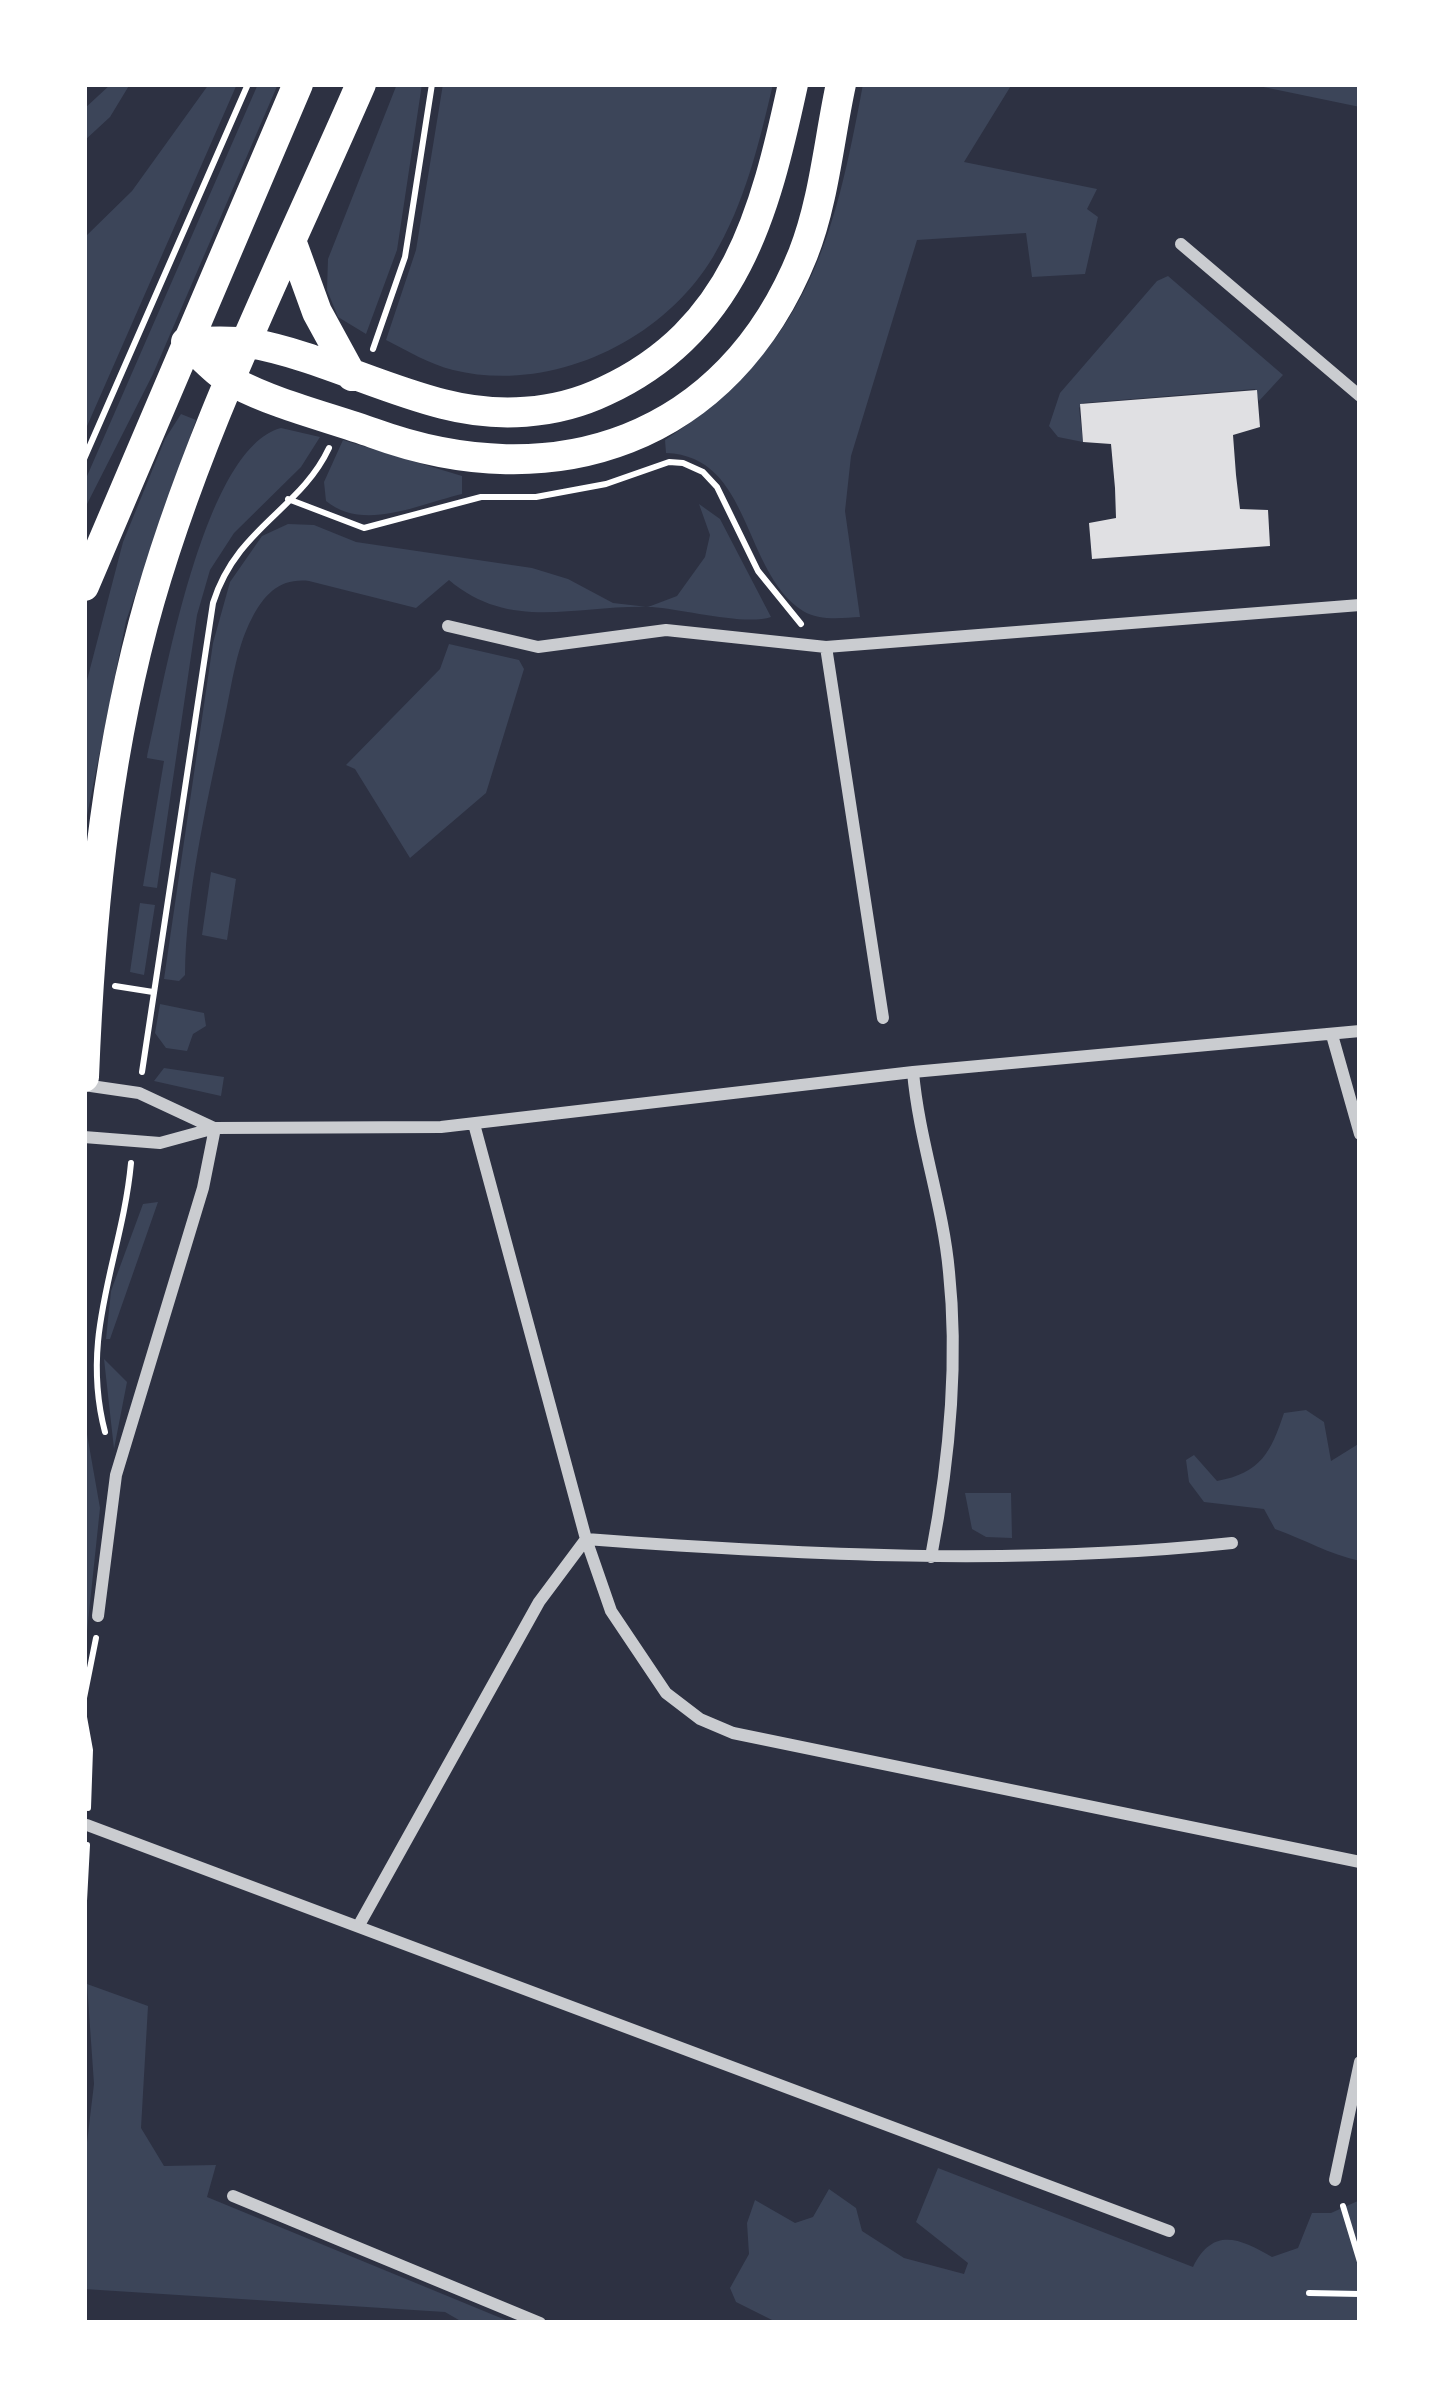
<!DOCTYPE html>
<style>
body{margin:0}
#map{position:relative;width:1444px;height:2407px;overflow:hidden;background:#2d3142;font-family:Overpass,sans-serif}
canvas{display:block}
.frame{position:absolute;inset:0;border:87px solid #fff;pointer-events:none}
</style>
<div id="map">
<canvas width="1444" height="2407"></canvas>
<div class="frame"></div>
</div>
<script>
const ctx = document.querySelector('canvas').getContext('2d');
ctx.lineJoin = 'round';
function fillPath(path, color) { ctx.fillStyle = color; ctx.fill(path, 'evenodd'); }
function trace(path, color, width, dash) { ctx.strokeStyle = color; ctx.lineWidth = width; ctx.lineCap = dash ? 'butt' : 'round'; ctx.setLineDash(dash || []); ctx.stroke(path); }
const green = new Path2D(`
 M 111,84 L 130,84 L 110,117 L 84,141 L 84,109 Z
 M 209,84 L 237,84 L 84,433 L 84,238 L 132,191 Z
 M 258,84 L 278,84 L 153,374 L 84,510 L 84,483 Z
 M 397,84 L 422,84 L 397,250 L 366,334 L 338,317 L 327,290 L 328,259 Z
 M 443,84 L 773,84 C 759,144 745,203 713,257 C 662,342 550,394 453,370 C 429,364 408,351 386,340 L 416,250 Z
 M 863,84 L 1012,84 L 964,162 L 1097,189 L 1087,209 L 1098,217 L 1085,274 L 1032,277 L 1026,233 L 917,240 L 851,456 L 845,511 L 860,617 C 842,618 819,621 803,611 C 742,572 752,456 666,453 L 665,440 C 807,347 834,242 863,84 Z
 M 1249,84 L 1360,84 L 1360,107 Z
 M 1168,276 L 1283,375 L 1259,401 L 1255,389 L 1083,403 L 1079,408 L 1083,442 L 1058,437 L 1049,426 L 1060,393 L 1157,281 Z
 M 181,414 L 196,420 L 126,621 L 84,831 L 85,688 L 123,542 L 165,439 Z
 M 281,428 L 320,437 L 301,467 L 234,533 L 210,570 L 197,615 L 157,888 L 143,886 L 164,761 L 147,758 C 164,684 203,448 281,428 Z
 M 343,440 L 462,476 L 462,494 C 420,504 363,532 326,501 L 324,482 Z
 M 699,504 L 720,519 L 771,617 C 745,626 683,609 652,607 C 579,604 511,633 449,580 L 416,608 L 309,581 C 281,578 265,593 252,618 C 235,650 231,691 223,726 C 206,808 186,892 185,975 L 179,981 L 164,979 L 213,643 L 230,582 L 262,536 L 288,524 L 314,525 L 356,542 L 532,568 L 568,579 L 613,603 L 648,607 L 677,596 L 705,557 L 710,535 Z
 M 449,644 L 519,660 L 524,669 L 486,793 L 410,858 L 355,769 L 346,765 L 440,669 Z
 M 211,872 L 236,879 L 227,940 L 202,935 Z
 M 140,903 L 155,905 L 144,975 L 130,972 Z
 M 160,1004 L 204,1013 L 206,1026 L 193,1034 L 187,1051 L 166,1048 L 155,1033 Z
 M 164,1068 L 224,1077 L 221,1096 L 154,1081 Z
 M 158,1202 L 110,1339 L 106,1339 L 111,1291 L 143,1204 Z
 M 104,1359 L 127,1382 L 114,1449 Z
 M 1306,1410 L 1324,1422 L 1331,1461 L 1360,1443 L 1360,1561 C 1328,1554 1306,1540 1275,1529 L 1264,1509 L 1204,1502 L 1189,1482 L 1186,1460 L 1194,1455 L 1217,1481 C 1261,1473 1271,1452 1284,1413 Z
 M 87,1434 L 100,1508 L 84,1660 L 84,1437 Z
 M 965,1493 L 1011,1493 L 1012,1538 L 986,1537 L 972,1529 Z
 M 87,1984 L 148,2006 L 141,2128 L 164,2166 L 216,2165 L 207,2197 L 513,2323 L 464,2323 L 445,2312 L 84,2289 L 84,2167 L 94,2084 Z
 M 938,2168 L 1193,2267 C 1213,2227 1239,2238 1272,2257 L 1298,2248 L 1312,2213 L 1331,2213 L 1360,2200 L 1360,2323 L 778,2323 L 736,2302 L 730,2288 L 749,2254 L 747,2223 L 755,2200 L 795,2223 L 813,2217 L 829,2189 L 856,2208 L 862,2231 L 904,2258 L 964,2274 L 968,2263 L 916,2222 Z`);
const building = new Path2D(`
 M 1257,390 L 1260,427 L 1233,435 L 1236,475 L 1240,509 L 1268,510 L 1270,546 L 1092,559 L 1089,523 L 1116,518 L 1115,488 L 1111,444 L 1083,442 L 1080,404 Z`);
const path = new Path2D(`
 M 373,349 L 405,257 L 432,84
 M 84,459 L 248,84
 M 288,499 L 364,528 L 481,497 L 536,497 L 606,484 L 669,462 L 683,463 L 703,472 L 717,487 L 758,571 L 801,624
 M 115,986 L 153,992
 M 142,1072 L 213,603 C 237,527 300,510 329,448
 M 105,1432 C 79,1333 122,1259 131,1163
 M 84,1698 L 96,1638
 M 84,1717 L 90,1750 L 88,1808
 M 84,1901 L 87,1845
 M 1343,2206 L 1360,2262
 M 1309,2293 L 1360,2294`);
const minor = new Path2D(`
 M 1181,244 L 1360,396
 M 448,626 L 538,647 L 666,630 L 826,647 L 1360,605
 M 826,647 L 883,1018
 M 1332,1035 L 1360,1134
 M 913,1072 C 919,1140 943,1205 949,1272 C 959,1367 949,1463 931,1557
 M 84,1085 L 139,1093 L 214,1128
 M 474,1124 L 586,1539 L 611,1611 L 666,1693 L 700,1719 L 733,1733 L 1360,1862
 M 84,1137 L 160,1143 L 215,1128 L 441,1127 L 913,1072 L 1360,1031
 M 586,1539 C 801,1555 1017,1566 1232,1543
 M 98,1616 L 116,1475 L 203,1188 L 215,1128
 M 87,1825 L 1169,2231
 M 359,1925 L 539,1602 L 586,1539
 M 1335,2180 L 1360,2062
 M 233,2196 L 540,2323`);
const trunk = new Path2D(`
 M 292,243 L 317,312 L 352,376
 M 186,342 C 201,355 217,374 235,383 C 277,405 328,417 373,433 C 554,499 728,441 803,254 C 824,201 829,139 841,84
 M 186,342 C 207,342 230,340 250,343 C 316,355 379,388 443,404 C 497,418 555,415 605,391 C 735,331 765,213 793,84
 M 84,586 L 298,84
 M 84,1077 C 90,925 104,773 143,625 C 192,441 285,259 361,84`);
fillPath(green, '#3c4559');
fillPath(building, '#e0e0e3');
trace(path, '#fff', 6);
trace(minor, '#caccd0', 12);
trace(trunk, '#fff', 30);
</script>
